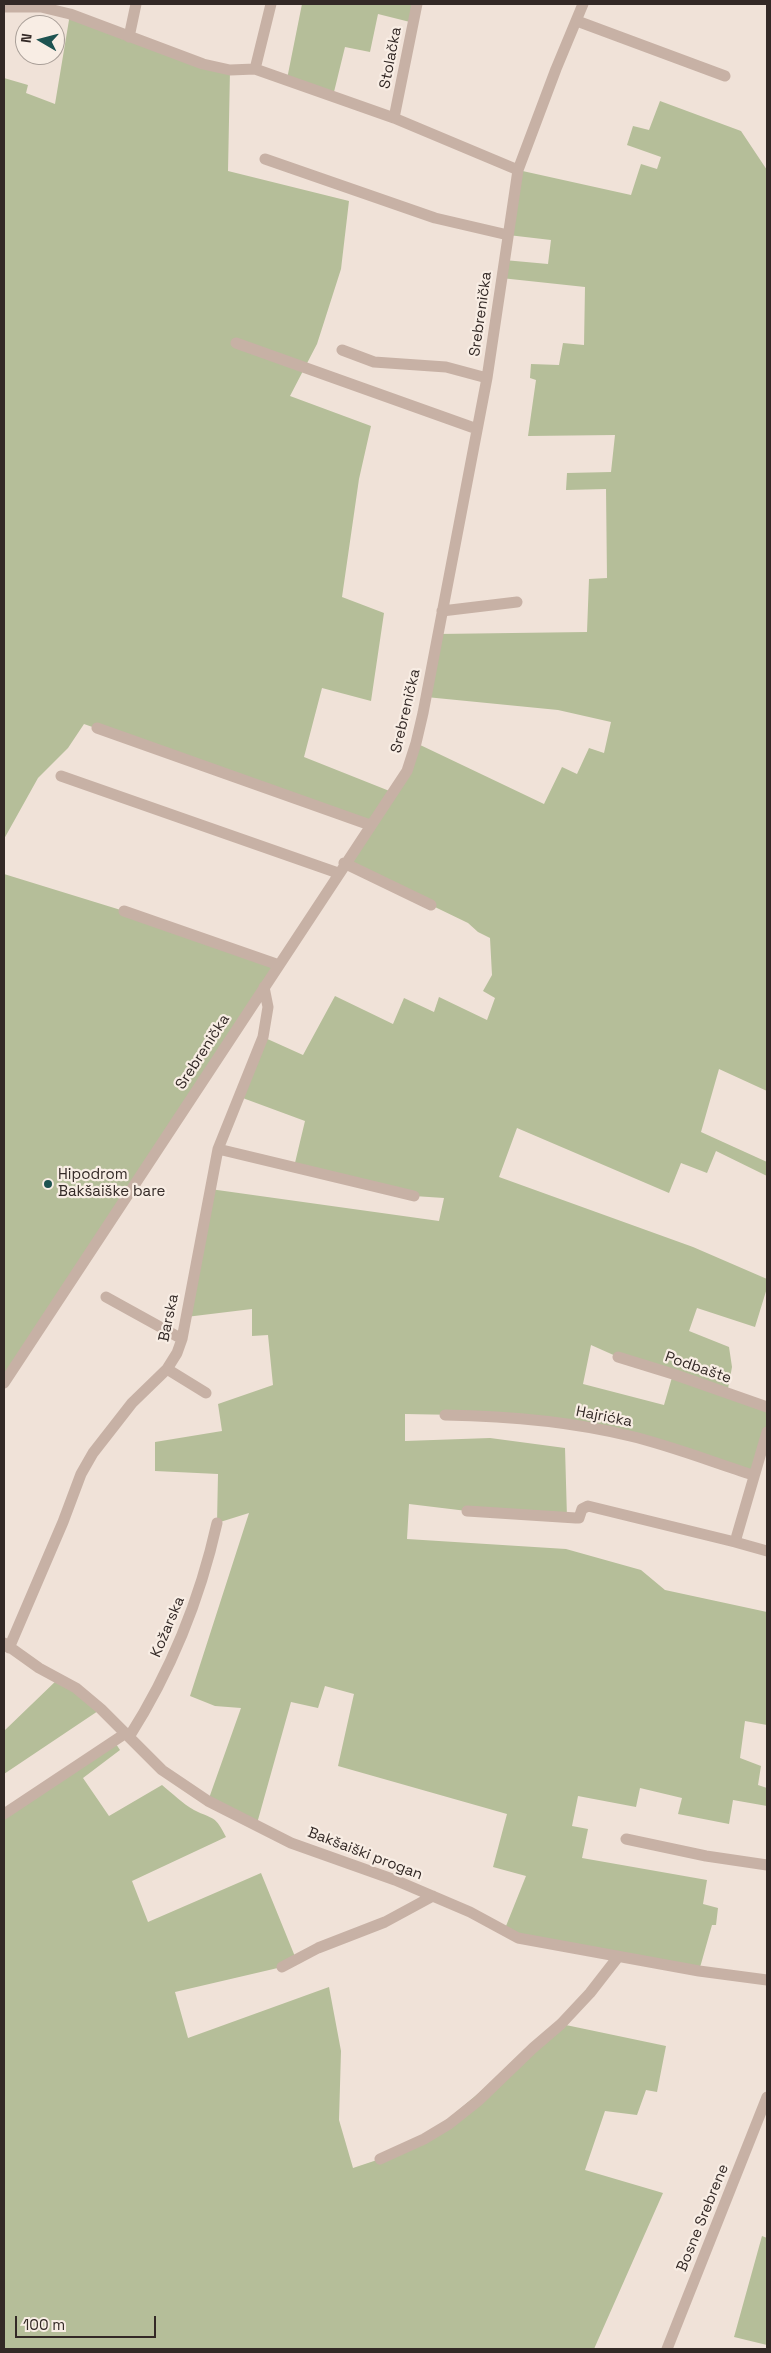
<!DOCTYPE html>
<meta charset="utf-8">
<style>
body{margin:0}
#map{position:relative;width:771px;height:2353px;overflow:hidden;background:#f0e2d8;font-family:"Space Grotesk",sans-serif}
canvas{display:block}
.frame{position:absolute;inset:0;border:5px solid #332926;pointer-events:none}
.north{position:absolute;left:15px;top:15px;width:50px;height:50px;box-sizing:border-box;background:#f8ede4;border:1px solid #a99f98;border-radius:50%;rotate:278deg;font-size:14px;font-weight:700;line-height:20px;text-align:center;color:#332926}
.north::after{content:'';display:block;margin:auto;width:18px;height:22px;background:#1d5351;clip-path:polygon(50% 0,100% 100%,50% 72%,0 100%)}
.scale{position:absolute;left:15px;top:2316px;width:141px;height:22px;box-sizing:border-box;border:2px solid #332926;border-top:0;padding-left:6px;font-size:15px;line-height:18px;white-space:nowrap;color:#332926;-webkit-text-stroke:4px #f8ede4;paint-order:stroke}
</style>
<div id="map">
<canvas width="771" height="2353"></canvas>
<div class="frame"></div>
<div class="north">N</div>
<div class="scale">100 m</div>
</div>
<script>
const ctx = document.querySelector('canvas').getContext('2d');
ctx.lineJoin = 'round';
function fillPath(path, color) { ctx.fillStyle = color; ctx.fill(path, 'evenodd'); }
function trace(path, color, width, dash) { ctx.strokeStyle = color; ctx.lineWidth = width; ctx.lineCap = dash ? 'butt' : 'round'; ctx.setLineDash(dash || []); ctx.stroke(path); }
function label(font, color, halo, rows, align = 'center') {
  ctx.font = font + ' "Space Grotesk",sans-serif'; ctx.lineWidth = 4.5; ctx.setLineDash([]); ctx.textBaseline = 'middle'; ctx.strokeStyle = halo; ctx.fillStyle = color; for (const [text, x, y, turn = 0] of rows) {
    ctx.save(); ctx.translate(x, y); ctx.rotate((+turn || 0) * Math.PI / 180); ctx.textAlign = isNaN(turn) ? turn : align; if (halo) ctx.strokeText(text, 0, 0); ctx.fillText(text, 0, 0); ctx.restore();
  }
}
const green = new Path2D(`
 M 302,4 L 417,4 L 414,23 L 378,14 L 370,52 L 345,47 L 333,96 L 287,79 Z
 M 70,14 L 230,70 L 228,171 L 349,201 L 341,269 L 317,344 L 290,396 L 371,426 L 359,479 L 342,597 L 384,613 L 371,701 L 322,688 L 304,757 L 392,792 L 416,743 L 544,804 L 562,767 L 577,774 L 589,748 L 604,753 L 611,722 L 558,710 L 426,697 L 438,634 L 587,632 L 589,579 L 607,578 L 606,489 L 566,490 L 567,473 L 611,472 L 615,435 L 528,436 L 536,380 L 530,378 L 531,364 L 559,365 L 563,343 L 584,345 L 585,287 L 501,278 L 504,260 L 548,264 L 551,240 L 508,235 L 518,170 L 631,195 L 641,164 L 657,169 L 661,157 L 627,145 L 633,126 L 649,130 L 660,101 L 741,131 L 767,170 L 767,1091 L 719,1069 L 701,1132 L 767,1162 L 767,1176 L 716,1151 L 707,1173 L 681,1163 L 669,1193 L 517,1128 L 499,1177 L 693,1247 L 767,1279 L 767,1288 L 755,1327 L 697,1308 L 689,1331 L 729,1347 L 732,1367 L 727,1394 L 767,1407 L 767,1432 L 753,1475 L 654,1443 L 512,1416 L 405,1414 L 405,1441 L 490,1438 L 565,1448 L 567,1518 L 467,1511 L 409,1504 L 407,1539 L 566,1549 L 641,1570 L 665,1590 L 767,1612 L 767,1725 L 745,1721 L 740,1758 L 761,1766 L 758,1785 L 767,1788 L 767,1806 L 733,1800 L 729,1824 L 678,1814 L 682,1798 L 640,1788 L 636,1807 L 578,1796 L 572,1826 L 588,1829 L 582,1858 L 707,1880 L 703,1904 L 718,1908 L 716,1925 L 712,1925 L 699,1971 L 504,1931 L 526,1876 L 493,1867 L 507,1814 L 338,1766 L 354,1694 L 325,1686 L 318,1708 L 291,1702 L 256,1827 L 208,1801 L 241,1708 L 215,1706 L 190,1696 L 249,1513 L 217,1523 L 218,1474 L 155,1471 L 155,1442 L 222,1431 L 218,1404 L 273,1385 L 268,1335 L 252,1336 L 252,1309 L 186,1317 L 210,1189 L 439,1221 L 444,1198 L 414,1196 L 294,1167 L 305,1121 L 240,1097 L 263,1037 L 303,1055 L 335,996 L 393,1024 L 404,998 L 434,1012 L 439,997 L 487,1020 L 495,998 L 483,991 L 492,975 L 490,938 L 478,932 L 468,923 L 344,863 L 369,825 L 84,724 L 68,748 L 38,778 L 4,839 L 4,78 L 28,85 L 26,93 L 55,104 ZM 591,1345 L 618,1357 L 673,1374 L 664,1405 L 583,1384 Z
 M 4,874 L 124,911 L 279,965 L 4,1383 Z
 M 59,1678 L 101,1709 L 4,1774 L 4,1731 Z
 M 114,1741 L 120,1750 L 83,1778 L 109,1816 L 162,1785 C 172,1793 183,1804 194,1810 C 214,1820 215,1815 226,1837 L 132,1881 L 148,1922 L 261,1873 L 296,1959 L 282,1967 L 175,1992 L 188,2038 L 329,1987 L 341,2051 L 339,2120 L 353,2168 L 380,2159 L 424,2139 L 561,2024 L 666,2046 L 657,2092 L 646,2090 L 637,2115 L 605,2111 L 585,2170 L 663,2193 L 594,2349 L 4,2349 L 4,1814 Z
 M 762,2236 L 767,2238 L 767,2345 L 734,2337 Z`);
const minor = new Path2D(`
 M 4,7 L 41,7 L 70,14 L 203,64 L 230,70 L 255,69 L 394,118 L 518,170
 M 577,21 L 725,76
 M 129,37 L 136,4
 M 255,69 L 271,4
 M 394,118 L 417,4
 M 265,159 L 435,218 L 508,235
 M 236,343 L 477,429
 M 342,350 L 374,362 L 446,367 L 487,378
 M 442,611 L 517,602
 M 97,728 L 370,825
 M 61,776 L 338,873
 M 344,863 L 431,905
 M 124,911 L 279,965
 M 218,1149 L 414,1196
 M 106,1297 L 182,1339
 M 618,1357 L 673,1374 L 767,1407
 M 167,1369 L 206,1393
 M 4,1383 L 407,771 L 416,743 L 423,713 L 487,378 L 518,170 L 556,69 L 583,4
 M 445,1415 C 507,1416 569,1421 630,1436 C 672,1446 712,1462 753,1475
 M 767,1432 L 735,1542 L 767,1551
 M 467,1511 L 576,1518 L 579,1518 L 582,1509 L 588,1506 L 735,1542
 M 4,1643 L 39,1668 L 76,1688 L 101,1709 L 162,1770 L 208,1801 L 291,1843 L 395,1880 L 470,1912 L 518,1938 L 699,1971 L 767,1980
 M 9,1648 L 63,1522 L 81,1474 L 93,1453 L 132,1403 L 167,1369 L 177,1353 L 182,1339 L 218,1149 L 263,1037 L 268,1007 L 264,987
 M 129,1737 C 171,1671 200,1599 217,1523
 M 4,1814 L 126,1733
 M 626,1839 L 706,1856 L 767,1865
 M 282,1967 L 318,1948 L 385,1922 L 433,1896
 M 380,2159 L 424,2139 L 449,2124 L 478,2101 L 533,2048 L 561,2024 L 590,1993 L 618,1957
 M 667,2349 L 767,2097`);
const markers = [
 [48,1184,5,"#1d5351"]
];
const streetNames = [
 ["Stolačka",391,58,-79],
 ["Srebrenička",481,314,-82],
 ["Srebrenička",406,711,-77],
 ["Srebrenička",203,1052,-57],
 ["Barska",169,1318,-78],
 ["Podbašte",698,1368,19],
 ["Hajrićka",604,1417,11],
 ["Kožarska",168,1627,-67],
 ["Bakšaiški progan",365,1854,21],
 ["Bosne Srebrene",703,2218,-68]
];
const poiNames = [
 ["Hipodrom",58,1175],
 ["Bakšaiške bare",58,1192]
];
fillPath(green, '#b5be99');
trace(minor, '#c7b1a5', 11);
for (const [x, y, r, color] of markers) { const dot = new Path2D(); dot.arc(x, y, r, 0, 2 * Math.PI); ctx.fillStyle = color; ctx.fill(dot); trace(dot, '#f8ede4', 2); }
label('15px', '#332926', '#f8ede4', streetNames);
label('15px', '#332926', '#f8ede4', poiNames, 'left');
</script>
